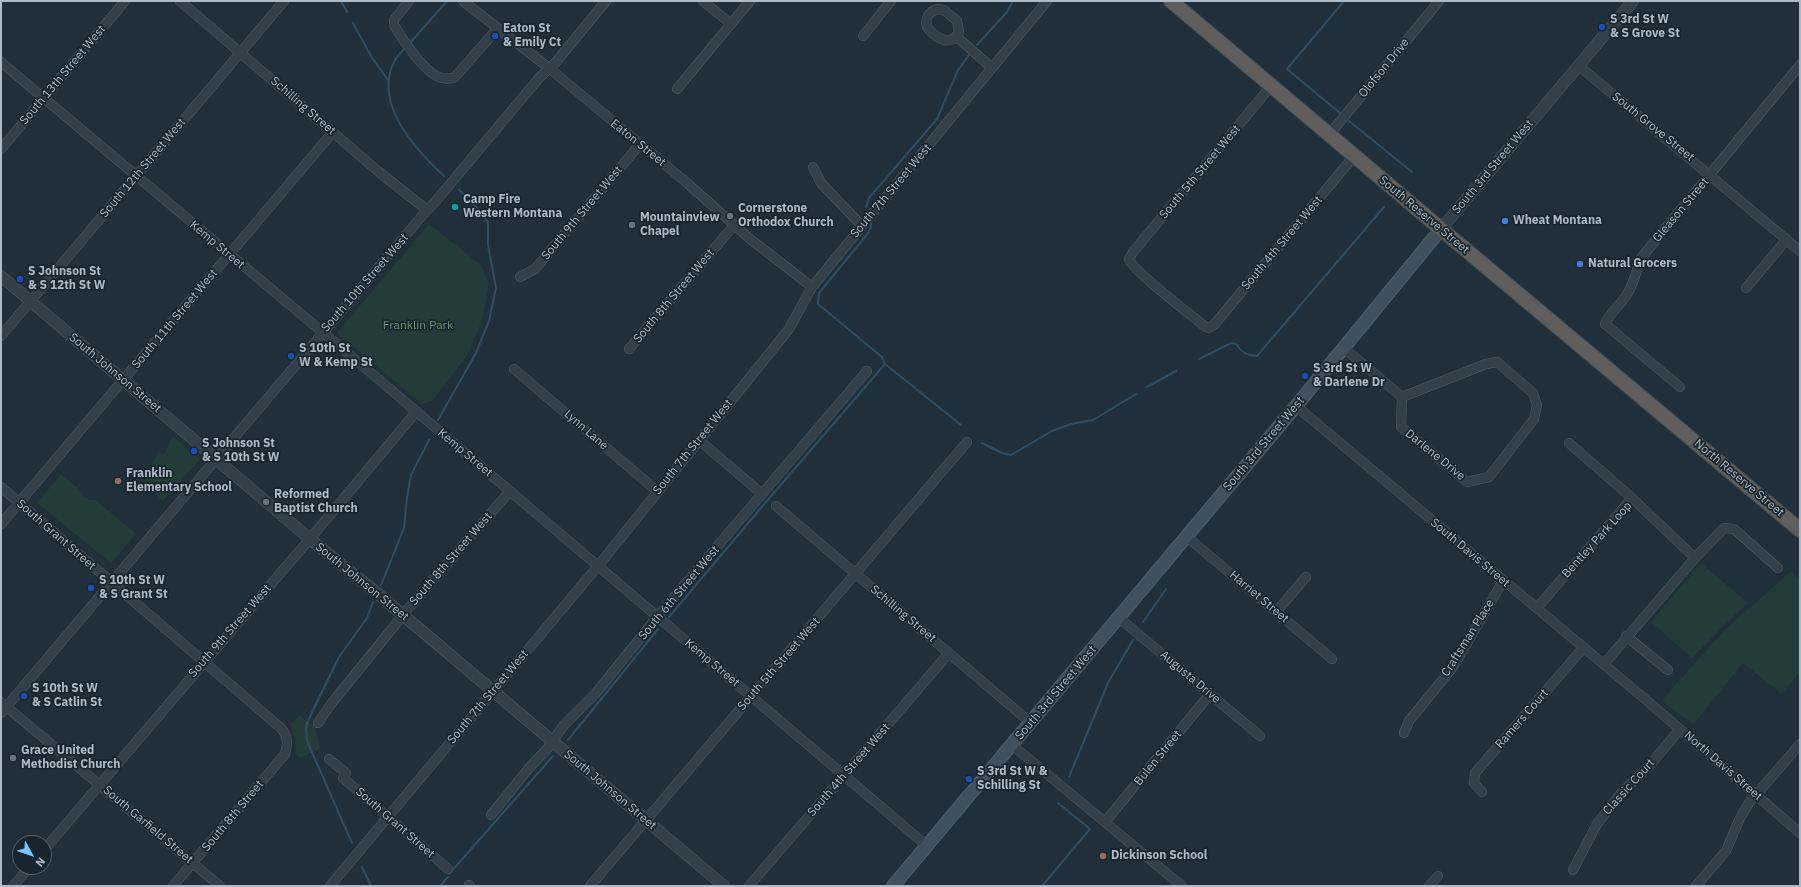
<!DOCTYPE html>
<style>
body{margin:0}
#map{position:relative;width:1801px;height:887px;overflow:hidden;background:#202f39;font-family:"IBM Plex Sans",sans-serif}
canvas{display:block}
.frame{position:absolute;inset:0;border:2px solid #aebbc6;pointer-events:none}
.north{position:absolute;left:12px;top:835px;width:40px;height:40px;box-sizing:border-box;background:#19252e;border:1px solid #55616b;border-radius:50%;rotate:130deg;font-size:11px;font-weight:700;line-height:16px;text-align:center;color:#aebbc6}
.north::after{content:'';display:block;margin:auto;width:14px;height:18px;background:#7cc3fc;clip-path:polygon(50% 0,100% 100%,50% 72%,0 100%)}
</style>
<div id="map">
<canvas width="1801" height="887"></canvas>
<div class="frame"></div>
<div class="north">N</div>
</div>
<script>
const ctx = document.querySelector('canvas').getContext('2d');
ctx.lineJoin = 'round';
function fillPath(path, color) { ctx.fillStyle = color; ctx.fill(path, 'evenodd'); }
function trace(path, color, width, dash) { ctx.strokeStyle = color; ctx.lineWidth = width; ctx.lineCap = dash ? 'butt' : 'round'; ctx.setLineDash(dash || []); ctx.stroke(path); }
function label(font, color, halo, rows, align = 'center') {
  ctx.font = font + ' "IBM Plex Sans",sans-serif'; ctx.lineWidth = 3.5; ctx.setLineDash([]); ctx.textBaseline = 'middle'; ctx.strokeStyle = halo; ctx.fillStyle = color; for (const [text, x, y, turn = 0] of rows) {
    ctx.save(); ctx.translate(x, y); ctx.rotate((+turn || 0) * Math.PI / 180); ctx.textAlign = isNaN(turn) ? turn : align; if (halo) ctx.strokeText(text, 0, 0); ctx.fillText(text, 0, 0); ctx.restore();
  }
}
const green = new Path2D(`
 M 429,224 L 481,265 L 489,284 L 482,321 L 467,356 L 432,401 L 422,404 L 337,333 Z
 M 173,436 L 200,459 L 163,501 L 143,483 L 158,451 L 164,454 Z
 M 61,474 L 81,491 L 84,497 L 91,500 L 96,500 L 136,534 L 111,563 L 37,503 Z
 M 1701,563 L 1748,603 L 1726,623 L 1692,658 L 1651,622 Z
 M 1791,571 L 1800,579 L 1800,672 L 1782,694 L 1743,663 L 1694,724 L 1661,701 L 1723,632 Z
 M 300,715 L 306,721 L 315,726 L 320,749 L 300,758 L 295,754 C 296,746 296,732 290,725 Z`);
const stream = new Path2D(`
 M 341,1 L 347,12
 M 353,23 L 372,58 L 388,80
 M 409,44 L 447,1
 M 977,45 L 1007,12 L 1013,1
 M 405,48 C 402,52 397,56 395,60 C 372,103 415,149 444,176
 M 1340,113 L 1287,69 L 1344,1
 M 1349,121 L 1412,172
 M 866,207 L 869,198 L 937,119 L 958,70 L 969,55
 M 1199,359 L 1231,343 L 1236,344 C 1241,352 1247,356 1257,356 L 1384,207
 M 885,364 L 961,425
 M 1147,387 L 1176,371
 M 438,420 L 476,353 L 489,321 L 496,288 L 488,245 L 488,222 L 470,200 L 459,190
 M 982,443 L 1002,453 L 1011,455 L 1052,431 L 1071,424 L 1093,420 L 1136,394
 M 381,585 L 404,528 L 407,497 L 411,475 L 429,440
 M 669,617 L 766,502 L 885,364 L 882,357 L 818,304 L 819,293 L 869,232 L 871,226 L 871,222
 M 1143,622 L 1166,589
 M 568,740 L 658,629
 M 1069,777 L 1108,683 L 1133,640
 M 352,843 L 307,741 L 306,726 L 313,710 L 339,657 L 367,618 L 373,602
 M 362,867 L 371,886
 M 450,873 L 553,756
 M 440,886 L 448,877
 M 1042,886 L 1090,829 L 1058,803`);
const minor = new Path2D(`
 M 180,1 L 379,172 L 427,210
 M 409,1 L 394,20 L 394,25 C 402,39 426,75 442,78 C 446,79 450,78 454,78 L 497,29
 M 463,1 L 549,68 L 687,183 L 749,238 L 812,287
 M 703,1 L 731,24
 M 937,9 L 944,10 L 957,21 L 959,32 C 952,48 935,38 927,27 C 925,19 928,12 937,9 Z
 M 863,36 L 891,1
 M 957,37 L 992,68
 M 1,62 L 370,372 L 927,846
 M 1579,66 L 1800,251
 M 1271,86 L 1133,252 L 1129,259 C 1133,271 1190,314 1203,325 L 1208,328 L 1214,325 L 1354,156
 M 677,89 L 750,1
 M 1329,135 L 1439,1
 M 1,149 L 125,1
 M 813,167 L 821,183 L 862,226
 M 520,277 L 535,269 L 640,144
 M 1746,288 L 1787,239
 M 1,336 L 284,1
 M 1344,348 L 1402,397
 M 629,349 L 735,224
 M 1497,362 L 1533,393 L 1537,405 L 1534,419 L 1489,477 L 1467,482 L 1401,427 L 1402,397 L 1486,364 Z
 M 514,369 L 657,491
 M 1680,387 L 1605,324 C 1610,313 1619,306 1626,296 C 1634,285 1636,271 1641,258 L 1800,65
 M 1296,406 L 1645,699 L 1800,833
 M 699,440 L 762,494
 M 1569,443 L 1632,498 L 1695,558
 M 1,487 L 282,729 C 288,738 288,744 285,754 L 173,886
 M 776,506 L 1031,723
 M 1,524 L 333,132
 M 1186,536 L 1332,659
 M 1537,608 L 1632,498
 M 1276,612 L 1306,577
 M 1119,618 L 1260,736
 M 1626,636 L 1668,670
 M 1604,664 L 1695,558 L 1724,528 L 1734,529 L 1778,568
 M 1,702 L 220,886
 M 1,713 L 427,210 L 435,202 L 539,78 L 556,62 L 606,1
 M 318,723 L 331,704 L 408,609 L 510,491
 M 1404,733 L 1409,721 L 1453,667 L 1503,581
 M 1012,745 L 1182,886
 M 329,759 L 346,773
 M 343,778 L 448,869
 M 1482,792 L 1474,783 L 1475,773 L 1583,648
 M 491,815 L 529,768 L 547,749 L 564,725 L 596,693 L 662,611 L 867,371
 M 1105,822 L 1210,694
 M 44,850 L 319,528 L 416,412
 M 1573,870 L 1597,824 L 1621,793 L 1650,765 L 1680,729
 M 469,885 L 470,886
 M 13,886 L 30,867
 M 330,886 L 598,566 L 789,329 L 812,287 L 1047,1
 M 590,886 L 967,442
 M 749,886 L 949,653
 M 1429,886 L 1438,876
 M 1696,886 L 1726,851 L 1739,820 L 1749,803 L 1800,744`);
const tertiary = new Path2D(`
 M 1441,229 L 1633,1
 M 1,276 L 310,539 L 378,594 L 724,886`);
const secondary = new Path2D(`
 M 893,886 L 1296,406 L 1441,229`);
const trunk = new Path2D(`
 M 1171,1 L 1441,229 L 1800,530`);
const markers = [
 [1602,27,4,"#1a4fb4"],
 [495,36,4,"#1a4fb4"],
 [455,207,4,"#0f9aa8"],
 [730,216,4,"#6b7280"],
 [1505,221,4,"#3f7fe0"],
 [632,225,4,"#6b7280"],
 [1580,264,4,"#3f7fe0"],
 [20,279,4,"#1a4fb4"],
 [291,356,4,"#1a4fb4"],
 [1305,376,4,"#1a4fb4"],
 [194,451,4,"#1a4fb4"],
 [118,481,4,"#8d6e63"],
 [266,502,4,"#6b7280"],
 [91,588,4,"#1a4fb4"],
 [24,696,4,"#1a4fb4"],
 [13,758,4,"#6b7280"],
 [969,779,4,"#1a4fb4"],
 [1103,856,4,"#8d6e63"]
];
const poiNames = [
 ["S 3rd St W",1610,20],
 ["& S Grove St",1610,34],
 ["Eaton St",503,29],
 ["& Emily Ct",503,43],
 ["Camp Fire",463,200],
 ["Western Montana",463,214],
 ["Cornerstone",738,209],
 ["Orthodox Church",738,223],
 ["Mountainview",640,218],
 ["Chapel",640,232],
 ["Wheat Montana",1513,221],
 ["Natural Grocers",1588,264],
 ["S Johnson St",28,272],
 ["& S 12th St W",28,286],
 ["S 10th St",299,349],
 ["W & Kemp St",299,363],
 ["S 3rd St W",1313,369],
 ["& Darlene Dr",1313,383],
 ["S Johnson St",202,444],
 ["& S 10th St W",202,458],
 ["Franklin",126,474],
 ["Elementary School",126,488],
 ["Reformed",274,495],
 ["Baptist Church",274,509],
 ["S 10th St W",99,581],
 ["& S Grant St",99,595],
 ["S 10th St W",32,689],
 ["& S Catlin St",32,703],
 ["Grace United",21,751],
 ["Methodist Church",21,765],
 ["S 3rd St W &",977,772],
 ["Schilling St",977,786],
 ["Dickinson School",1111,856]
];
const streetNames = [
 ["Olofson Drive",1384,68,-51],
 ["South 13th Street West",63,75,-50],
 ["Schilling Street",303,106,41],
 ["South Grove Street",1653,127,39],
 ["Eaton Street",638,143,39],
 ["South 3rd Street West",1493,167,-50],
 ["South 12th Street West",143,168,-50],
 ["South 5th Street West",1200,172,-50],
 ["South 7th Street West",891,191,-50],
 ["Gleason Street",1681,210,-50],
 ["South 9th Street West",582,213,-50],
 ["South Reserve Street",1424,215,40],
 ["South 4th Street West",1282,243,-50],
 ["Kemp Street",217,245,40],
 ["South 10th Street West",365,283,-49],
 ["South 8th Street West",674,296,-50],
 ["South 11th Street West",175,319,-50],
 ["South Johnson Street",115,373,40],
 ["Lynn Lane",586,430,41],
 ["South 3rd Street West",1264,444,-50],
 ["South 7th Street West",693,447,-51],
 ["Kemp Street",465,453,40],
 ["Darlene Drive",1435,455,39],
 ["North Reserve Street",1739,478,40],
 ["South Grant Street",56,535,41],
 ["Bentley Park Loop",1597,540,-48],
 ["South Davis Street",1470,553,40],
 ["South 8th Street West",451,559,-49],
 ["South Johnson Street",362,582,39],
 ["South 6th Street West",679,593,-50],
 ["Harriet Street",1259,597,40],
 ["Schilling Street",903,614,40],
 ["South 9th Street West",230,631,-49],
 ["Craftsman Place",1468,638,-58],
 ["Kemp Street",712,663,40],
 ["South 5th Street West",779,664,-49],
 ["Augusta Drive",1190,677,40],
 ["South 3rd Street West",1056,693,-50],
 ["South 7th Street West",488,697,-50],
 ["Ramers Court",1522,719,-49],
 ["Bulen Street",1158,758,-51],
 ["North Davis Street",1723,766,41],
 ["South 4th Street West",849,770,-49],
 ["Classic Court",1629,787,-48],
 ["South Johnson Street",610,790,40],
 ["South 8th Street",233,816,-50],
 ["South Grant Street",395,823,41],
 ["South Garfield Street",148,825,40]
];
const parkNames = [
 ["Franklin Park",418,326]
];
fillPath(green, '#233c3a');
trace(stream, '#324d61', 2);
trace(minor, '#515e67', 10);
trace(tertiary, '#515e67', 12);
trace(secondary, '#515e67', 14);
trace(trunk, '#3e4b54', 16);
trace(minor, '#334049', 9);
trace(tertiary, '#334049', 11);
trace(secondary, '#41505d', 12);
trace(trunk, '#605e5d', 14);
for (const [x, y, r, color] of markers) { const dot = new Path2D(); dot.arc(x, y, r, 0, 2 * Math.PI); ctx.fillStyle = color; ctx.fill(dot); trace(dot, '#19252e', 1.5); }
label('bold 12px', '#aebbc6', '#19252e', poiNames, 'left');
label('12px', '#aebbc6', '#19252e', streetNames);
label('12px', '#649767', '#19252e', parkNames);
</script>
